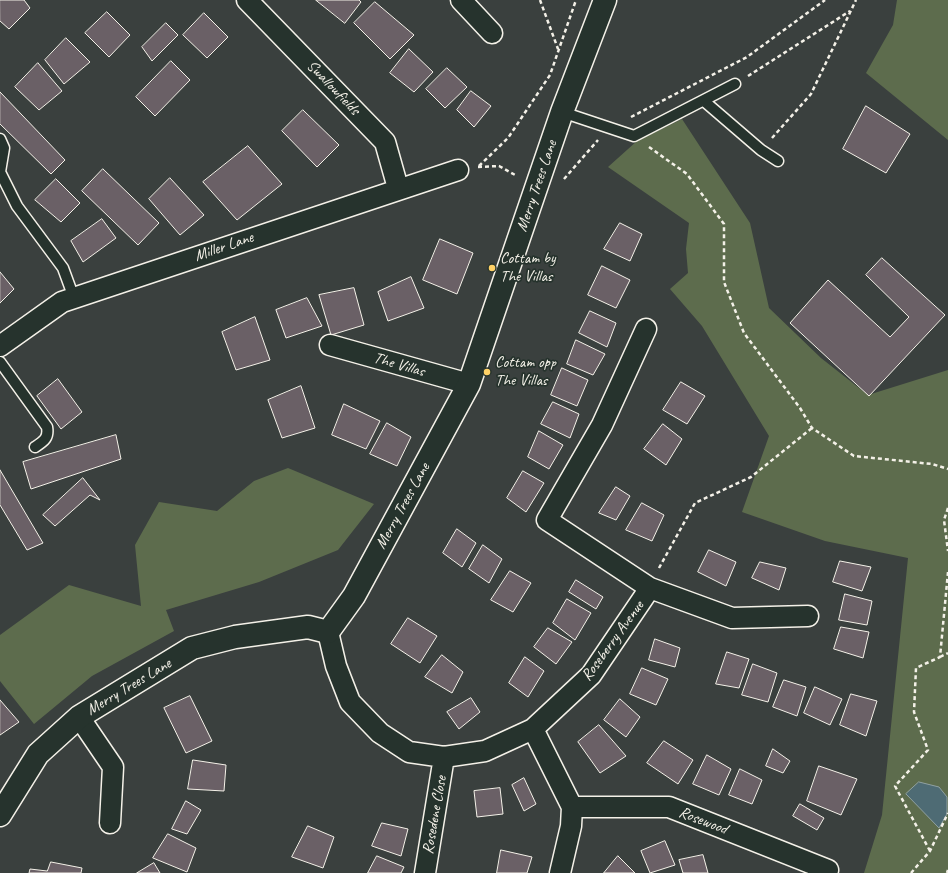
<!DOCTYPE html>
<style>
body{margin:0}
canvas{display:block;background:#3a403e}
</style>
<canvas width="948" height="873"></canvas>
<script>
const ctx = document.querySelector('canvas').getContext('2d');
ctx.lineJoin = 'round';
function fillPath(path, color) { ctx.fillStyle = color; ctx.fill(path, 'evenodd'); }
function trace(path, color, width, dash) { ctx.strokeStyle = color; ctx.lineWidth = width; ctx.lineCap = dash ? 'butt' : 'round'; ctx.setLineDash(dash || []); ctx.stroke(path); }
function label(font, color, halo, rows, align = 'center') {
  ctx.font = font + ' Caveat,sans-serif'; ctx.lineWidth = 3.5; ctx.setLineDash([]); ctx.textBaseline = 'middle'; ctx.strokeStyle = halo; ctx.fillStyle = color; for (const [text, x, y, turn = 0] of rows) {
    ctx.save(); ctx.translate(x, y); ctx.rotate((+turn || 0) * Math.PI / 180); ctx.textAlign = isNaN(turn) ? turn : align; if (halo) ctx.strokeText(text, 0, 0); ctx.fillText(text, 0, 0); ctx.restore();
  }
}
const green = new Path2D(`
 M 897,0 L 948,0 L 948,140 L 866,73 L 893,25 Z
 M 682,119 L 750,223 L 769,308 L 821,358 L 868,395 L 948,370 L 948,873 L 864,873 L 882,815 L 908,558 L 825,541 L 742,512 L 769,436 L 702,326 L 670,289 L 688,273 L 686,249 L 689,223 L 608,167 L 637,141 Z
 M 288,468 L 374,504 L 338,550 L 259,582 L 166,610 L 174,631 L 92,676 L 34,724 L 0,681 L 0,635 L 69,585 L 141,606 L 135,545 L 159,502 L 217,511 L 254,481 Z`);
const water = new Path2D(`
 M 919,782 L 939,787 L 947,797 L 947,814 L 939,828 L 906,794 Z`);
const building = new Path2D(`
 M 0,0 L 24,0 L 30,8 L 9,29 L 0,21 Z
 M 316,0 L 359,0 L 361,2 L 345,23 Z
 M 375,2 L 414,35 L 390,59 L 354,23 Z
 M 107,12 L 130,35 L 109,57 L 85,33 Z
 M 204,13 L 228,37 L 207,58 L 183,35 Z
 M 166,23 L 178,35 L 152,61 L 142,47 Z
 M 66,38 L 90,62 L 64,84 L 45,60 Z
 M 409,49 L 433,72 L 414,92 L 390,73 Z
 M 171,61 L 190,80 L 155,116 L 136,97 Z
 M 38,63 L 62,91 L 39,110 L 15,87 Z
 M 447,68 L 467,87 L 445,108 L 426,89 Z
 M 471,91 L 491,106 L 474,127 L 457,110 Z
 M 0,92 L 65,160 L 51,174 L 0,124 Z
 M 866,106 L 910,134 L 886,173 L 843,149 Z
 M 303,110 L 339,145 L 317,167 L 282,131 Z
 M 248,146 L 282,184 L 237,220 L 203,182 Z
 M 103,169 L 159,223 L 138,245 L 82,191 Z
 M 170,178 L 204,215 L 180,235 L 149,199 Z
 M 56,179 L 80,203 L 61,222 L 35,200 Z
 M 102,219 L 116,238 L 83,262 L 71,241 Z
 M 620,223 L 642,234 L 630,261 L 604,249 Z
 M 440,239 L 473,253 L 457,294 L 423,280 Z
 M 882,258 L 945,315 L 869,396 L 790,323 L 828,280 L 890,337 L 909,317 L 866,275 Z
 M 602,266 L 630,280 L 616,308 L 588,295 Z
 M 0,272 L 14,289 L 0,303 Z
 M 411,277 L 424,308 L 388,321 L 378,292 Z
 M 354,288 L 364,325 L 331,335 L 319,295 Z
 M 307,298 L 322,326 L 286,338 L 276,310 Z
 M 590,311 L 616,323 L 607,347 L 579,333 Z
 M 255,317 L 270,360 L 236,370 L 222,332 Z
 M 576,340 L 605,354 L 593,375 L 567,364 Z
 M 562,368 L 588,380 L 577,406 L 551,395 Z
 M 58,379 L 82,412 L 61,429 L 37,396 Z
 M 681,382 L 705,396 L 687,424 L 663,410 Z
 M 301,386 L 315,428 L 282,438 L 268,400 Z
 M 553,402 L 579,414 L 570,438 L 541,424 Z
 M 344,404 L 380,421 L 366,449 L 332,435 Z
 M 387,423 L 411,437 L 397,466 L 370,454 Z
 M 663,424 L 682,439 L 666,465 L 644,449 Z
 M 539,431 L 563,445 L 549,469 L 528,457 Z
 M 116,435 L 121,459 L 31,489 L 23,462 Z
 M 0,470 L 43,543 L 27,550 L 0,505 Z
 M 523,471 L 544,483 L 526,512 L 507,498 Z
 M 83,478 L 100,500 L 90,495 L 55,526 L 43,515 Z
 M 616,487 L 630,496 L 616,520 L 599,513 Z
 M 642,503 L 664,515 L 652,541 L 626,530 Z
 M 457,529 L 476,543 L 462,567 L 443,553 Z
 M 483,545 L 502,559 L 489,583 L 469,569 Z
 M 709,550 L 736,562 L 726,586 L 698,572 Z
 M 840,561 L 871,567 L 862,591 L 833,582 Z
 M 760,562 L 786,568 L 779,590 L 752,578 Z
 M 510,571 L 531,583 L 513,612 L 491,600 Z
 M 576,580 L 603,597 L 596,609 L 569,592 Z
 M 845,594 L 872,601 L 867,625 L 839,620 Z
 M 567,599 L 591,613 L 575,640 L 553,623 Z
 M 408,618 L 437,636 L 420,663 L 391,644 Z
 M 841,627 L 869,632 L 863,658 L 834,649 Z
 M 548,628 L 572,642 L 556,664 L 534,647 Z
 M 655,639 L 680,648 L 675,667 L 649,660 Z
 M 727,652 L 749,659 L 739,688 L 716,684 Z
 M 442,655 L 463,672 L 452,693 L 425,677 Z
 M 525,657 L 544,671 L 528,697 L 509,683 Z
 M 753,664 L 777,673 L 768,702 L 742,695 Z
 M 642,668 L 668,679 L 656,705 L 630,694 Z
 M 784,680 L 806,687 L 797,716 L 773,707 Z
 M 815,687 L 842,699 L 830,725 L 804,713 Z
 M 851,694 L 877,701 L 866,736 L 840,725 Z
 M 190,696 L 212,741 L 186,753 L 164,708 Z
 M 471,698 L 480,712 L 459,729 L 447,712 Z
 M 620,699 L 640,717 L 626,737 L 604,720 Z
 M 0,700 L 19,722 L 0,735 Z
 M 599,725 L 626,756 L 600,773 L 578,742 Z
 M 664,741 L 693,760 L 678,784 L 647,763 Z
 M 773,749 L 790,761 L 783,773 L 766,766 Z
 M 707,755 L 731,769 L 719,795 L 693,784 Z
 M 193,760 L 226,765 L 224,791 L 188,789 Z
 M 819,766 L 857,779 L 841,815 L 807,801 Z
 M 740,769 L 762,780 L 752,804 L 729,795 Z
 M 524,778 L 536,804 L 524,811 L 512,785 Z
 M 500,788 L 503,814 L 477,817 L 474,791 Z
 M 186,801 L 201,810 L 187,834 L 172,829 Z
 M 800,804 L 824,818 L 817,830 L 793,816 Z
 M 382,823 L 408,829 L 401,856 L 372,846 Z
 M 308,826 L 334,837 L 323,868 L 292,857 Z
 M 168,834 L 196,848 L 187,872 L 153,858 Z
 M 665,841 L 675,865 L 650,873 L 641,851 Z
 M 501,850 L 532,857 L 527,873 L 497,873 Z
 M 703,855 L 708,873 L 683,873 L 679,860 Z
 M 377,856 L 404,867 L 401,873 L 368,873 Z
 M 618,856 L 635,873 L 604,873 Z
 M 51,862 L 82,868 L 81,873 L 29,873 L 30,869 L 47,871 Z
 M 154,863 L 160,873 L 137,873 Z`);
const path = new Path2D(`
 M 540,0 L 558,49
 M 748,76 L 850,11
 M 631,117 L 747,57 L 825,0
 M 772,138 L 811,94 L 856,0
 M 649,147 L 687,174 L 724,224 L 724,282 L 744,333 L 800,408 L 812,428 L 854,456 L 932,464 L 948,469
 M 479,166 L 508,138 L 550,75 L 576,0
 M 478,167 L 499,166 L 517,176
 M 564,179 L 598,140
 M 948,508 L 944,520 L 948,551
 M 659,568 L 695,503 L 751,477 L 812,428
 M 940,657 L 948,653
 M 930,851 L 895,786 L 928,750 L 914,712 L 916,668 L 940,657 L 948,572
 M 911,873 L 930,851 L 948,813
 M 947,873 L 948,870`);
const lane = new Path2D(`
 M 704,101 L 761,150 L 778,161
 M 562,112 L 634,136 L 735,84
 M 0,139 L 4,148 L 0,172 L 17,206 L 63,268 L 74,298
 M 0,362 L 47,427 C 49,438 44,441 35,447`);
const street = new Path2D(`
 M 247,0 L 385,142 L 398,188
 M 461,0 L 492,33
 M 646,329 L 602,425 L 547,520 L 650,588
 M 330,345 L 469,384
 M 0,346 L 62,302 L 458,170
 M 328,632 L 336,666 L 350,702 L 380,733 L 409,752 L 444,757 L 485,751 L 533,729 L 591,675 L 650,588 L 732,618 L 808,616
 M 79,717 L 113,767 L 110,823
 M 533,729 L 572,807 L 571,826 L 560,873
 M 572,807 L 669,807 L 828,870
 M 425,873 L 444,757`);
const secondary = new Path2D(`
 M 0,815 L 38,754 L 79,717 L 192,648 L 235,637 L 308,627 L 328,632 L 354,596 L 469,384 L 562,112 L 605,0`);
const markers = [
 [492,268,4,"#ffd166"],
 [487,372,4,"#ffd166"]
];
const streetNames = [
 ["Swallowfields",333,88,46],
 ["Merry Trees Lane",537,186,-71],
 ["Miller Lane",224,247,-19],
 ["The Villas",399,365,16],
 ["Merry Trees Lane",403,506,-61],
 ["Roseberry Avenue",613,641,-54],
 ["Merry Trees Lane",129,687,-31],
 ["Rosedene Close",435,815,-80],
 ["Rosewood",703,821,21]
];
const poiNames = [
 ["Cottam by",500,259],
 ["The Villas",500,277],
 ["Cottam opp",495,363],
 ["The Villas",495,381]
];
fillPath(green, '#5d6c4d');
fillPath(water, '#4e6b74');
trace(water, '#90a1a2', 1);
fillPath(building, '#6a6066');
trace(building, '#f4f1e8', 1);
trace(lane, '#f4f1e8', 13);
trace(street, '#f4f1e8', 23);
trace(secondary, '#f4f1e8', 25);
trace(path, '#f4f1e8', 2.5, [4, 3]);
trace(lane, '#26332d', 10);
trace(street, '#26332d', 20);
trace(secondary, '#26332d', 22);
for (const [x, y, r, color] of markers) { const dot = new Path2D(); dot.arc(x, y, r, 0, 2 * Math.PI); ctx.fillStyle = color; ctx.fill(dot); trace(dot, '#26332d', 1.5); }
label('16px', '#f4f1e8', '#26332d', streetNames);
label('16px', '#f4f1e8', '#26332d', poiNames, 'left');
</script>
